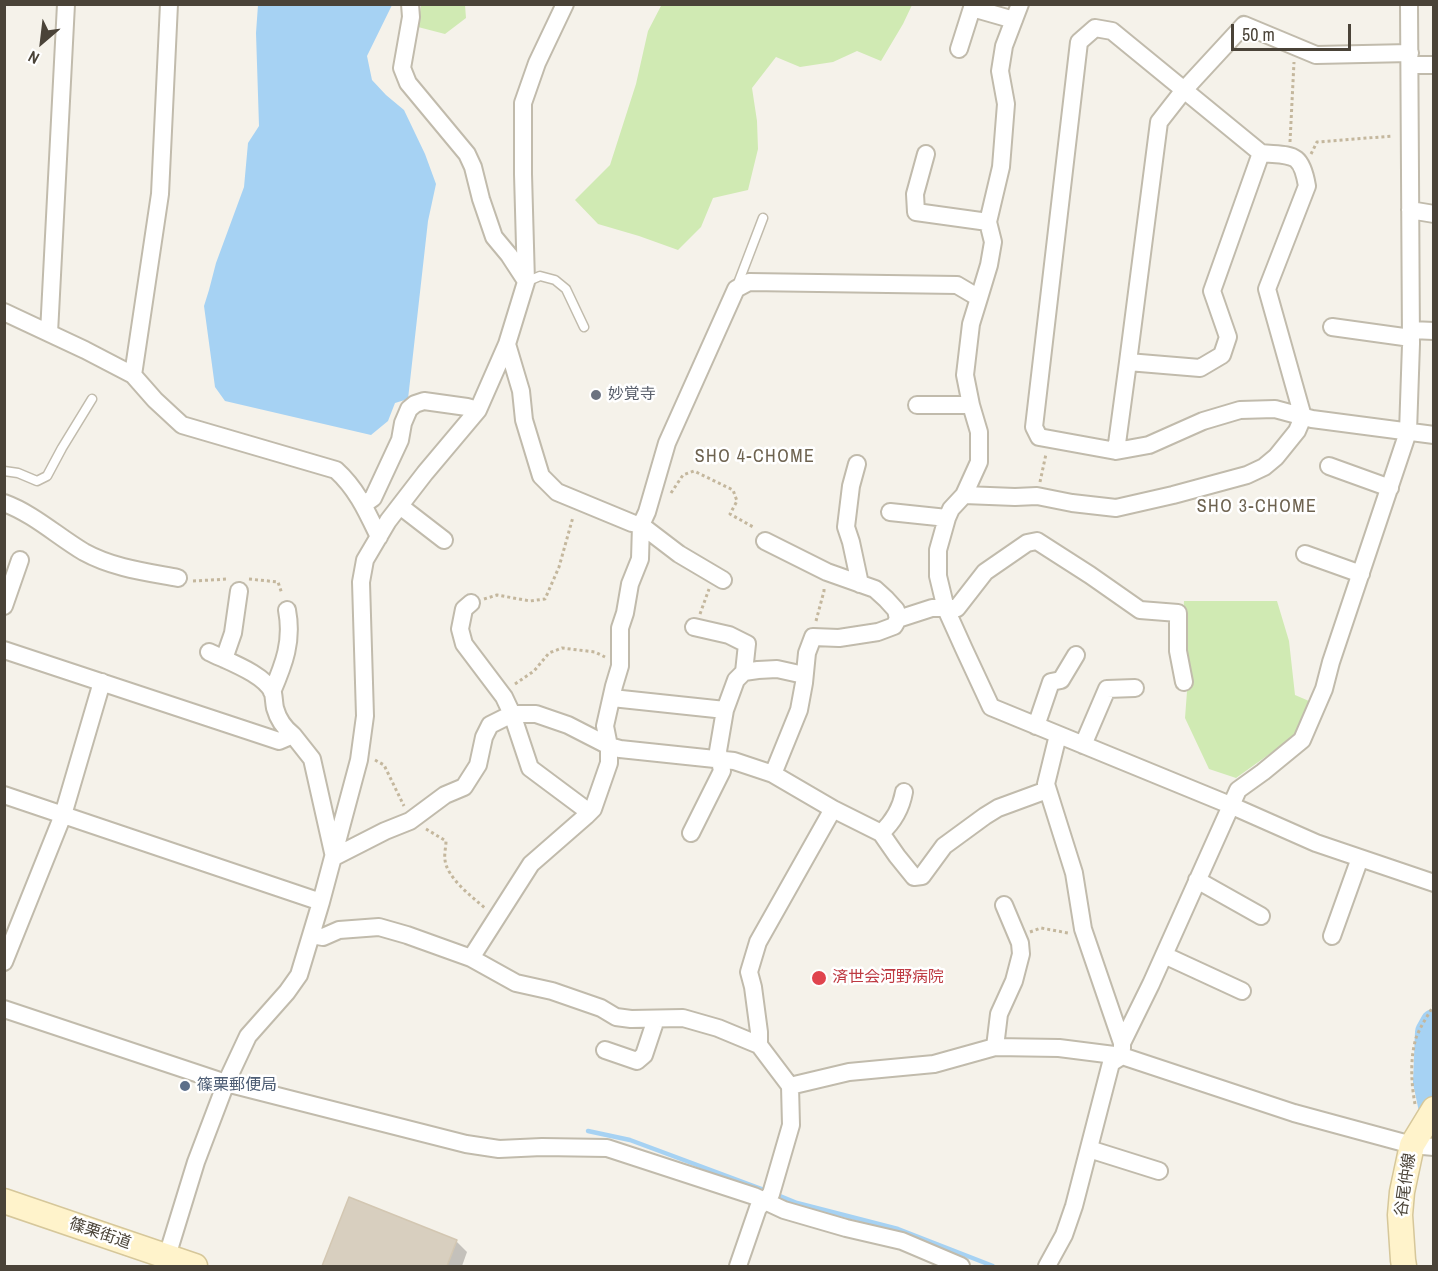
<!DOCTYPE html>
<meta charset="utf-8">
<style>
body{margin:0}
#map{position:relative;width:1438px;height:1271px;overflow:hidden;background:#f5f2ea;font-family:"Archivo Narrow",sans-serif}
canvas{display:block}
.frame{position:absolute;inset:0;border:6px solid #4a4338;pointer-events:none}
.north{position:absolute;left:12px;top:12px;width:60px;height:60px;-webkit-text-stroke:4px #fff;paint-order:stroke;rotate:208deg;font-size:16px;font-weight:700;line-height:24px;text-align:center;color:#4a4338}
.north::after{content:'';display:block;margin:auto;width:21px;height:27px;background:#4a4338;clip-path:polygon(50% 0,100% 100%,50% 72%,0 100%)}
.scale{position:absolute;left:1231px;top:24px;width:120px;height:27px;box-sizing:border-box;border:3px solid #4a4338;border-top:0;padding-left:8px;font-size:18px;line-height:21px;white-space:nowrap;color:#4a4338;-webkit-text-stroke:4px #fff;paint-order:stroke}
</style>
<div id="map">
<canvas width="1438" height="1271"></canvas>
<div class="frame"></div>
<div class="north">N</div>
<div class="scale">50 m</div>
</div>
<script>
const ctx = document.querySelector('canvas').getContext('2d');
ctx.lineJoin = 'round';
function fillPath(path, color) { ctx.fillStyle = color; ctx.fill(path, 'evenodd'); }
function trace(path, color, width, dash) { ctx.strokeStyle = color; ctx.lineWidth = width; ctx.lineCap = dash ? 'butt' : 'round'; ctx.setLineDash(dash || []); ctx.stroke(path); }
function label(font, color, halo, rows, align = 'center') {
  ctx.font = font + ' "Archivo Narrow","Noto Sans JP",sans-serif'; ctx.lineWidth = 5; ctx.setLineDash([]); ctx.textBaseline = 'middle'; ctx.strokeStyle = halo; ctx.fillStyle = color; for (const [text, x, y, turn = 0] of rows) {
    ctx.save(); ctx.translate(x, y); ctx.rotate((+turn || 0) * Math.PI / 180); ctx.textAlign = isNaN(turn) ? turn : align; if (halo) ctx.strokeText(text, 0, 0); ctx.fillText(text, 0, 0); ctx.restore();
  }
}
const green = new Path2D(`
 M 662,4 L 912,4 L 912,5 L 903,24 L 881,61 L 857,51 L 833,62 L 800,67 L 776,57 L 752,88 L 757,121 L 758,149 L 748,190 L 713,198 L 701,227 L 678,250 L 639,236 L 598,224 L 575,200 L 610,165 L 636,84 L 648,31 Z
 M 421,5 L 465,5 L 466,18 L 445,34 L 418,27 Z
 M 1184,601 L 1277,601 L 1289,641 L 1295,695 L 1309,701 L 1296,735 L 1236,778 L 1209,769 L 1185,718 L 1188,678 L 1181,651 Z`);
const water = new Path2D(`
 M 258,5 L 392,5 L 367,56 L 372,80 L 386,95 L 404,110 L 425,154 L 436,184 L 428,221 L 408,399 L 395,403 L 388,421 L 371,435 L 225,401 L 215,387 L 204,306 L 209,290 L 216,263 L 244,187 L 248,143 L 259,126 L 256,33 Z`);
const shadow = new Path2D(`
 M 350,1199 L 456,1241 L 467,1252 L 462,1266 L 324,1266 Z`);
const stream = new Path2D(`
 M 588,1131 L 630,1140 L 767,1191
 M 775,1194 L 797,1203 L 898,1229 L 993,1266`);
const river = new Path2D(`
 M 1434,1023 L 1429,1032 L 1427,1082 L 1434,1115`);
const building = new Path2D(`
 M 349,1197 L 457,1240 L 447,1266 L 322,1266 Z`);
const path = new Path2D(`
 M 1290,142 L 1294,62
 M 1311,154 L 1317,142 L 1393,136
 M 1040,482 L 1046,454
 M 671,493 L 683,475 L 694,471 L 733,490 L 737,501 L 730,514 L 755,528
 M 249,579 L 278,582 L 282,594
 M 193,581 L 228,579
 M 484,599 L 497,595 L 530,601 L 545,599 L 559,567 L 573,517
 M 700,614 L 709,589
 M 816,621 L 824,591 L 824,587
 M 515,684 L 534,671 L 549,653 L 562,648 L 595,652 L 605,657
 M 375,760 L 384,765 L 404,806
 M 426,829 L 446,841 C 446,847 444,854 445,860 C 447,878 472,897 485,908
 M 1030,932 L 1041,928 L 1068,933
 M 1415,1104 C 1411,1083 1410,1058 1416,1038 C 1420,1027 1428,1015 1434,1005`);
const service = new Path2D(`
 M 526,282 L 540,276 L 555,280 L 566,289 L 584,327
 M 737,286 L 763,218
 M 4,471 L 18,473 L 37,481 L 47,476 L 62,448 L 92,399`);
const minor = new Path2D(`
 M 410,4 L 411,17 L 402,68 L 408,83 L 467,154 L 473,167 L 481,199 L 494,237 L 509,255 L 526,281
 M 959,49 L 972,8 L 1014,20
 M 1410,65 L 1434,65
 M 926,154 L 915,194 L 916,212 L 988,222
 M 1410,210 L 1434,214
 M 979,298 L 989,265 L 993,242 L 988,222 L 1001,167 L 1006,104 L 1000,71 L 1004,46 L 1020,4
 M 4,312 L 85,350 L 133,375 L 155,400 L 182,425 L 336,470 C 357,489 367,512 379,537
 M 1332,327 L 1411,338
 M 1411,330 L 1434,331
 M 49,333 L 66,4
 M 507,344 L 521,391 L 524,420 L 541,476 L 557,492 L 632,523 L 641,525 L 679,554 L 723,580
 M 1128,362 L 1159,122 L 1184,90 L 1244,25 L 1316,55 L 1410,53
 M 133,375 L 160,194 L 169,4
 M 917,405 L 971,405
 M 1116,451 L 1128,362 L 1200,368 L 1222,355 L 1228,337 L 1212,291 L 1261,153 L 1112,31 L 1095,28 L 1079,42 L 1034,427 L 1039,437 L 1116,451 L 1149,445 L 1203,421 L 1240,410 L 1275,409 L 1312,419 L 1434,435
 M 857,464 L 851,486 L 846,527 L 851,542 L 860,584
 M 1329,466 L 1390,488
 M 964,495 L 1015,497 L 1037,496 L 1072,503 L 1116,508 L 1173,495 L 1247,475 L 1264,467 L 1276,457 L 1297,431 L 1303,417 L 1267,289 L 1307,186 C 1301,151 1292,156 1261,153
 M 4,503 C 34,514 57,536 84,552 C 113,568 146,572 178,578
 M 363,505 L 373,498 L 400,440 L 403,423 L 409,409 L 415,404 L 424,401 L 467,407 L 478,410
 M 400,506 L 444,540
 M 890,512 L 947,518
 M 765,541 L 827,572 L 875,589 L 886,599 L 896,610 L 898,619
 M 1305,554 L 1361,574
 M 471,603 L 464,609 L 460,629 L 464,644 L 504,697 L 512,714 L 530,768 L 589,812
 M 4,606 L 20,560
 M 694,627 L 729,635 L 747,644 L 744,672
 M 4,650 L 279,741 L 293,735 L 312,759 L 334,857 L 385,831 L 410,821 L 445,795 L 464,787 L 478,765 L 484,737 L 490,725 L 512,714 L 536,714 L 568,725 L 609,746 L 620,749 L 734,761 L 773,774 L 833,809 L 881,833 L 897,856 L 914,877 L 922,876 L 944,846 L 985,816 L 998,808 L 1047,790
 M 209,652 C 227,661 265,674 273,693 C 274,698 274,703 275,708 C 278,719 284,728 293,735
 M 224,659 L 233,633 L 239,591
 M 272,692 C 284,664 293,641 287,610
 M 612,698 L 725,710
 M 1036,726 L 1051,682 L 1061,680 L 1076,655
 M 1058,735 L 1046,784 L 1074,873 L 1083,929 L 1122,1043 L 1122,1049
 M 1083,745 L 1107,689 L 1135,688
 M 773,774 L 799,710 L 804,683 L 807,653 L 813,637 L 839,638 L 878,632 L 894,626 L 898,619 L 932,608 L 957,608 L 985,572 L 1027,543 L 1037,541 L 1090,575 L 1140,610 L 1178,613 L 1178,651 L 1184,682
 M 4,795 L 321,902
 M 691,833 L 722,771 L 718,751 L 725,710 L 736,680 L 744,672 L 758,670 L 777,669 L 804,675
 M 881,833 C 893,822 901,809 904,792
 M 1197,880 L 1261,916
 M 311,935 L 323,937 L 339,930 L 379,927 L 407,935 L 471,958 L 516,983 L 552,991 L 601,1008 L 616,1017 L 631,1019 L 683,1018 L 718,1028 L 759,1045 L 790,1086 L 791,1125 L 771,1194 L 758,1208 L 738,1266
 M 1332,936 L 1360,858
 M 1164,955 L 1242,991
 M 471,958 L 531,864 L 586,816 L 593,809 L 609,763 L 609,746 L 605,726 L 614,686 L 620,666 L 620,628 L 625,613 L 630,584 L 640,559 L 641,525 L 647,512 L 667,443 L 736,289 L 749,282 L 957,285 L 979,298 L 971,324 L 965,375 L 971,405 L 979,432 L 979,462 L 964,495 L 951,509 L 947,518 L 938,550 L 938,576 L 946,609 L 964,649 L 991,707 L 1230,805 L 1316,843 L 1434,883
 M 4,962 L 63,815 L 102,682
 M 4,1009 L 226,1083 L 466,1144 L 499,1149 L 542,1147 L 607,1148 L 754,1196 L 784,1210 L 846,1228 L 902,1241 L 961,1266
 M 1122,1043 L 1151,984 L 1238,790 L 1263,772 L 1302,740 L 1324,689 L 1331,662 L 1408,432 L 1411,344 L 1409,4
 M 759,1045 L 759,1032 L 753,987 L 749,972 L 758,942 L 833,809
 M 995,1047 L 999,1014 L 1014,981 L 1021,954 L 1020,943 L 1004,905
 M 605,1050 L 637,1061 L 644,1055 L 656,1019
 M 790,1086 L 849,1072 L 934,1064 L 995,1047 L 1059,1048 L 1122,1056 L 1294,1113 L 1412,1145 L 1434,1147
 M 1089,1149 L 1159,1171
 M 164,1266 L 196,1162 L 226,1083 L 248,1036 L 287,992 L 299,975 L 321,902 L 359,760 L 365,716 L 361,582 L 365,560 L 388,521 L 425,473 L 478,410 L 507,344 L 526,282 L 523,174 L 523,103 L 537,63 L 565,4
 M 1047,1266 L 1064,1235 L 1074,1206 L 1111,1063 L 1122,1056`);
const secondary = new Path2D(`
 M 4,1201 L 195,1266
 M 1404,1266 L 1403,1260 L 1400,1215 L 1402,1192 L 1412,1145 L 1434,1109`);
const markers = [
 [596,395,6,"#6b7280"],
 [819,978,8,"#e0444e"],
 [185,1086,6,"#5c6f8a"]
];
const worshipNames = [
 ["妙覚寺",608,395]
];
const healthNames = [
 ["済世会河野病院",832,978]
];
const serviceNames = [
 ["篠栗郵便局",197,1086]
];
const streetNames = [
 ["谷尾仲線",1406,1185,-82],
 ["篠栗街道",100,1234,19]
];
const neighbourhoodNames = [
 ["SHO 4-CHOME",755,457],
 ["SHO 3-CHOME",1257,507]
];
fillPath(green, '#d0eab3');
fillPath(water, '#a6d2f3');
fillPath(shadow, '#0003');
trace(stream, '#a6d2f3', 4.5);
trace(river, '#a6d2f3', 28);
fillPath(building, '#d8cfbf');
trace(building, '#d3c7b2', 1.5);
trace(service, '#c1bbac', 11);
trace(minor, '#c1bbac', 20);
trace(secondary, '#d6c79a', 27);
trace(path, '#c4b79d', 3, [3, 3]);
trace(service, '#fff', 8);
trace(minor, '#fff', 16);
trace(secondary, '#fff3cb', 24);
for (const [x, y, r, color] of markers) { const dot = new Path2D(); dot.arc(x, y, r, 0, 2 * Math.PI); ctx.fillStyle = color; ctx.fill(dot); trace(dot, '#fff', 2); }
label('16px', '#5b616d', '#fff', worshipNames, 'left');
label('16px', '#be3a42', '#fff', healthNames, 'left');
label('16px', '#4e5e75', '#fff', serviceNames, 'left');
label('16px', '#4a4338', '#fff', streetNames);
ctx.letterSpacing = '1.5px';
label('18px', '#6d624f', '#fff', neighbourhoodNames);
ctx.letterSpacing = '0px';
</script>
